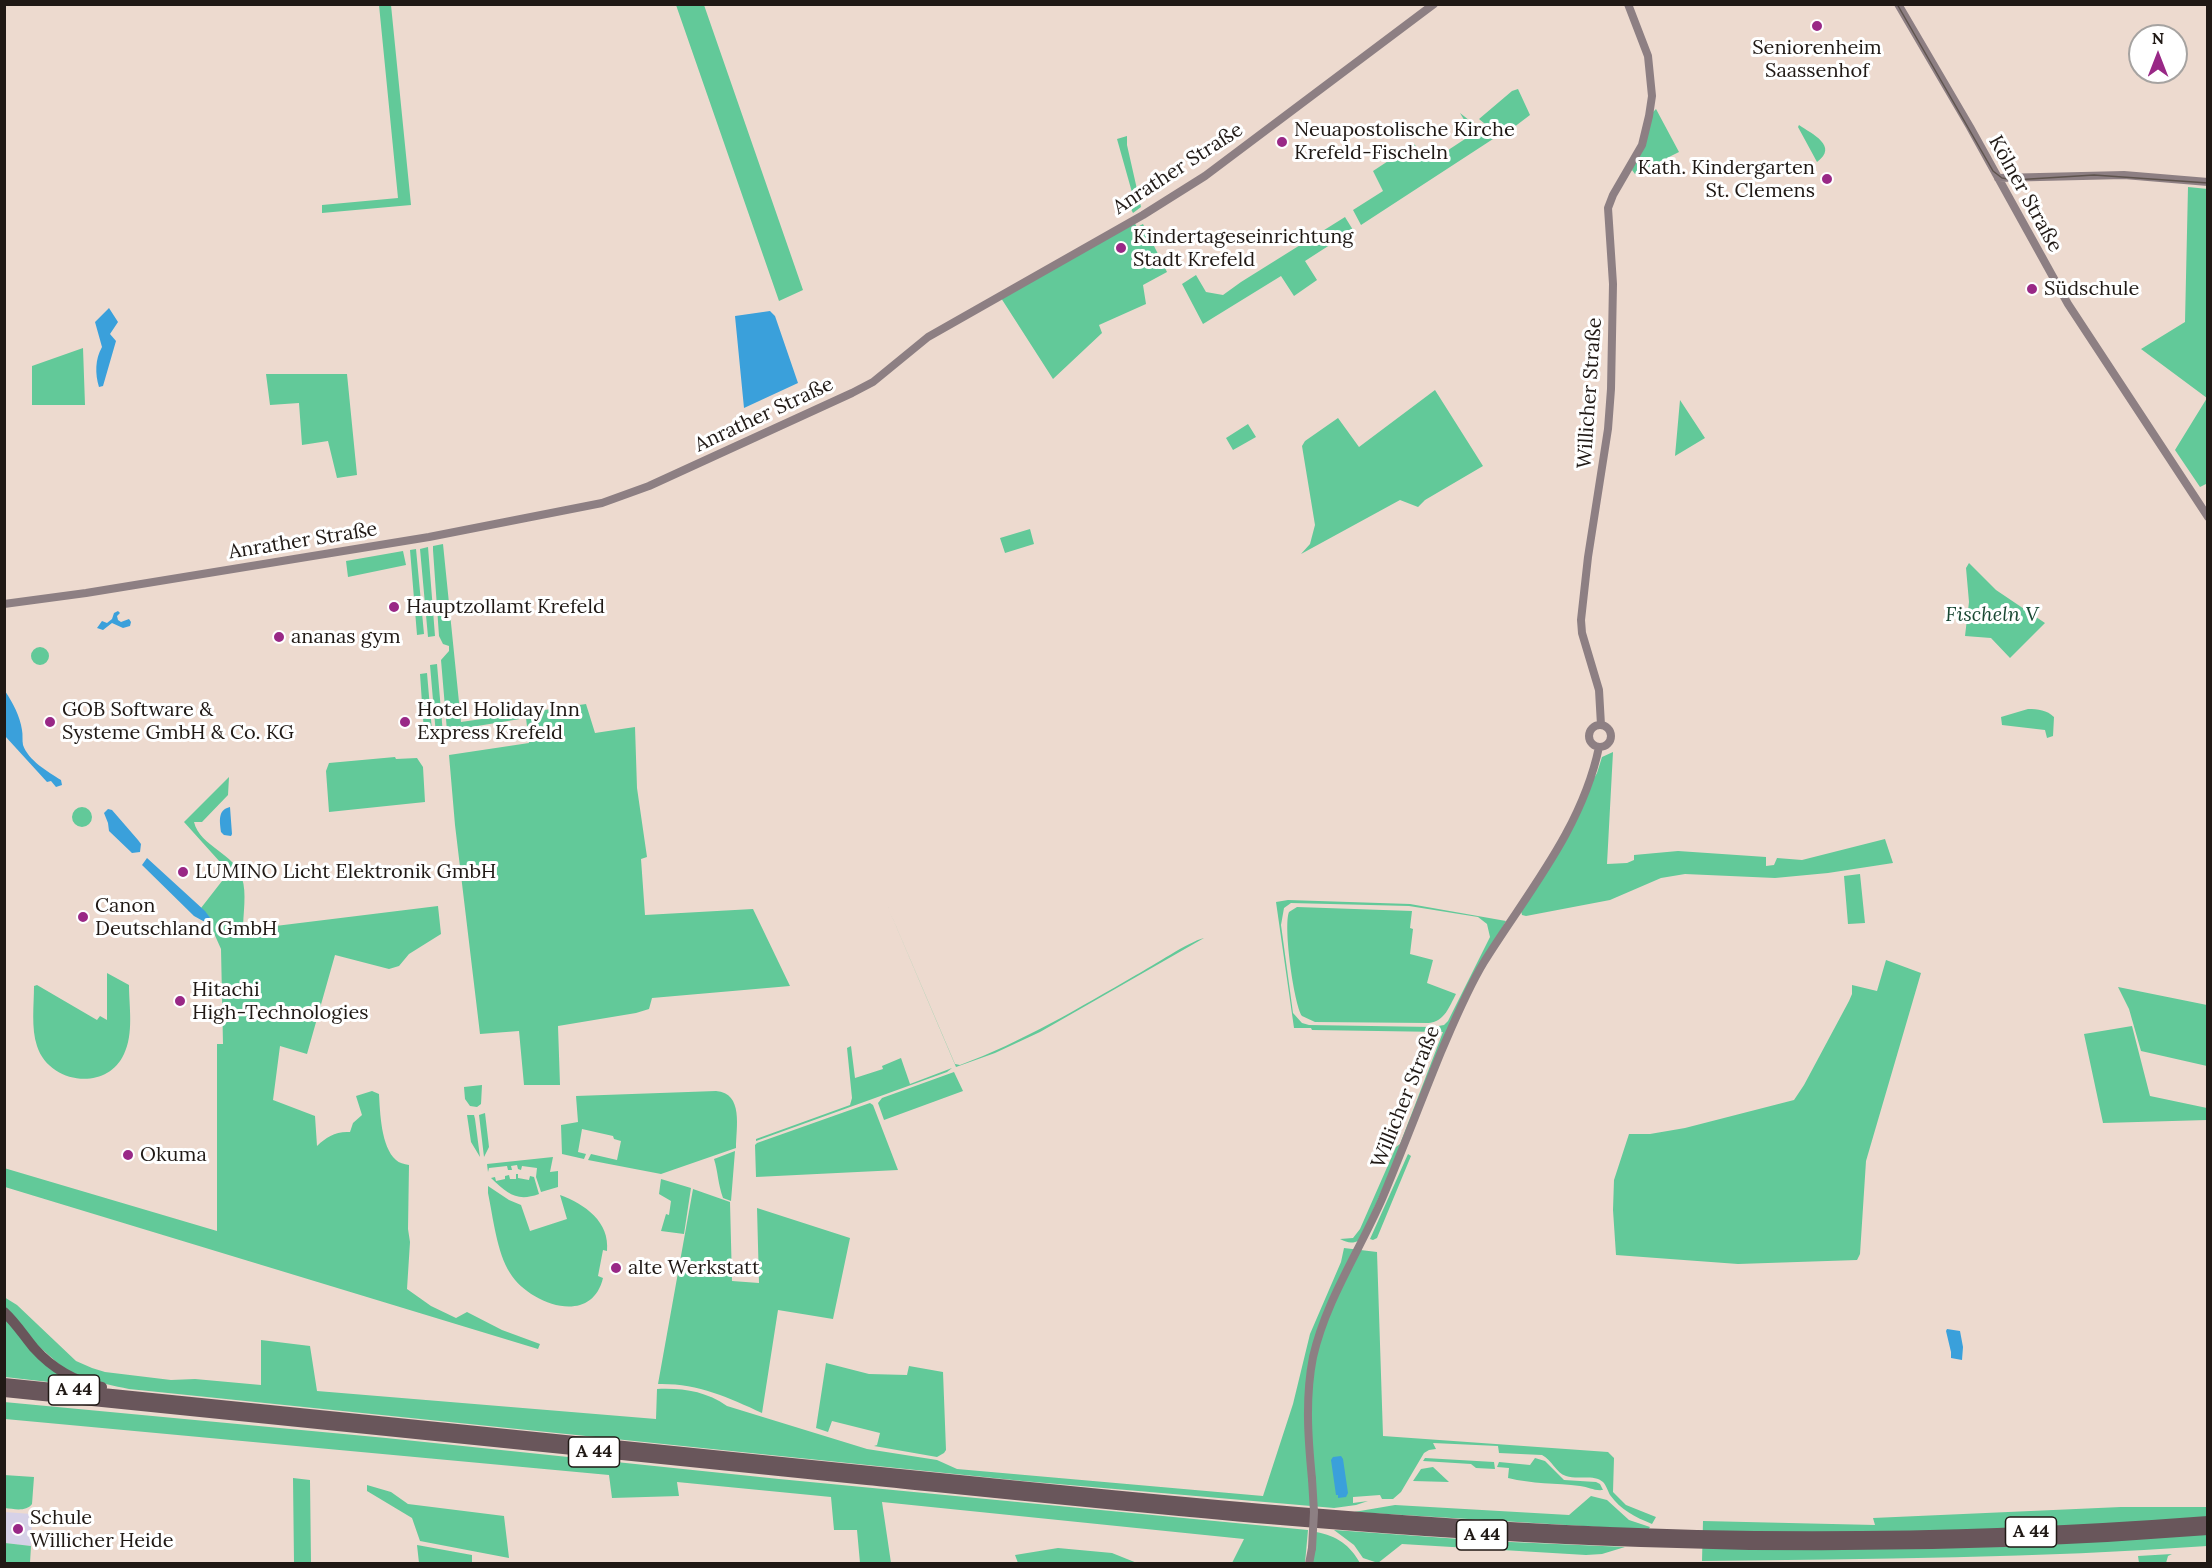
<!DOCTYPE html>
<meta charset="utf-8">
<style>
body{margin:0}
#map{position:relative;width:2212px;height:1568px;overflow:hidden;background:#eddacf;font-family:Lora,serif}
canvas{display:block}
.frame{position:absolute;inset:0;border:6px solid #201915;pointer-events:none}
.north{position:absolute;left:2128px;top:24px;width:60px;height:60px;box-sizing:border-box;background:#fff;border:2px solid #a6a3a1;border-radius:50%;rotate:0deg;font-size:16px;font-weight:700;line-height:24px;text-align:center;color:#201915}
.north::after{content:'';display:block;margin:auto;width:21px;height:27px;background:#992886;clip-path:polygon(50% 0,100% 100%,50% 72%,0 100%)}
</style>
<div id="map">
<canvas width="2212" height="1568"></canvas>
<div class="frame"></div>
<div class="north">N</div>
</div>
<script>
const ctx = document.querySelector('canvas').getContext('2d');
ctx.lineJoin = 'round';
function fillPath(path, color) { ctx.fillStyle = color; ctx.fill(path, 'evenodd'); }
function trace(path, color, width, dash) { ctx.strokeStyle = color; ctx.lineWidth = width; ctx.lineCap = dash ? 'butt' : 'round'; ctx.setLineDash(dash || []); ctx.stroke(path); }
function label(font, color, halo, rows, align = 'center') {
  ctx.font = font + ' Lora,serif'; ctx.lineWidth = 6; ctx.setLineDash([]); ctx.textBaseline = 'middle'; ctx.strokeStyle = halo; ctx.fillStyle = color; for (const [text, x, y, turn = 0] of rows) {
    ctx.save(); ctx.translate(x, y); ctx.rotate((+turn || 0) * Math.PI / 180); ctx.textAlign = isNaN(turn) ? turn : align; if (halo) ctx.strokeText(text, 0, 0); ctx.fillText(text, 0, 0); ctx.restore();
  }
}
const education = new Path2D(`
 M 4,1512 L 32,1514 L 31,1546 L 5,1543 Z`);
const green = new Path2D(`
 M 379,5 L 391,5 L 411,205 L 322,213 L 322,205 L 398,198 Z
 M 676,5 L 704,5 L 803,290 L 779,301 Z
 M 1518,89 L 1530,115 L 1501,137 L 1479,119 L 1512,91 Z
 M 1656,109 L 1679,152 L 1635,174 L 1632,170 L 1653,112 Z
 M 1460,113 L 1493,139 L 1361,225 L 1353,210 L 1383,191 L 1373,171 L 1414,144 L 1430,162 L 1465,139 L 1469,128 Z
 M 1799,125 C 1812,134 1839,146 1817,162 L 1798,127 Z
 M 1127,136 L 1127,145 L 1141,207 L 1133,213 L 1130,207 L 1135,203 L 1117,139 Z
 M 2188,187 L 2208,189 L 2208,483 L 2200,487 L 2175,450 L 2207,398 L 2141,349 L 2185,322 Z
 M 1345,217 L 1353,230 L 1305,261 L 1317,280 L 1294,296 L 1281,276 L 1203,324 L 1182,284 L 1196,275 L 1206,292 L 1223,295 L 1241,282 Z
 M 1134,222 L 1137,227 L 1143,224 L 1167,272 L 1143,285 L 1146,304 L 1099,325 L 1102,333 L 1053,379 L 1001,298 Z
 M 83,348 L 85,405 L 32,405 L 32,366 Z
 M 266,374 L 347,374 L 357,475 L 337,478 L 328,441 L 302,445 L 299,403 L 270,405 Z
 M 1435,390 L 1483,466 L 1425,500 L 1418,507 L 1400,500 L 1301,554 L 1310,544 L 1315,525 L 1302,446 L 1305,441 L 1338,418 L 1359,447 Z
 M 1680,400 L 1705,438 L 1675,456 Z
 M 1248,424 L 1256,437 L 1233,450 L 1226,438 Z
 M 1030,529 L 1034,544 L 1005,553 L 1000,538 Z
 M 443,544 L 461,722 L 586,704 L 595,733 L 635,727 L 637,788 L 647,857 L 641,859 L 645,915 L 753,909 L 790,986 L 652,998 L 649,1009 L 636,1013 L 558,1026 L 560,1085 L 524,1085 L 519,1031 L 480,1034 L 455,825 L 449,755 L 529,743 L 526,718 L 447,731 L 441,660 L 449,651 L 449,646 L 443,644 L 439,636 L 433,550 L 433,546 Z
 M 428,547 L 435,636 L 428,637 L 420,549 Z
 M 416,549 L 424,634 L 417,635 L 410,550 Z
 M 403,551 L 406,565 L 348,577 L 346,561 Z
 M 1969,563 L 1996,590 L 2045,623 L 2010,658 L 1991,638 L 1965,636 L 1969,602 L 1966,568 Z
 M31 656a9 9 0 1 1 18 0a9 9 0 1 1-18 0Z
 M 437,664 L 443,734 L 436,735 L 430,665 Z
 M 427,673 L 432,731 L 424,732 L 420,674 Z
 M 2028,709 C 2038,709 2047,710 2054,717 L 2053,736 L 2047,738 L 2045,730 L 2002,725 L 2001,717 Z
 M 1613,752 L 1607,864 L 1627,863 L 1634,860 L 1634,855 L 1678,851 L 1766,857 L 1766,866 L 1774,865 L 1777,858 L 1802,860 L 1885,839 L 1893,863 L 1828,873 L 1775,878 L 1685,874 L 1661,878 L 1610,900 L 1526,916 L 1522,915 L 1521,911 L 1597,773 L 1602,757 Z
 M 395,757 L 396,759 L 417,758 L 423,767 L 425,802 L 329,812 L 326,771 L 329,763 Z
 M 229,777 L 228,795 L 202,822 L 194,822 C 200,847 235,853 242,878 C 247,893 243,914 243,930 L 438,906 L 441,934 L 409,954 L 399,966 L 389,969 L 335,955 L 307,1054 L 280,1046 L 273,1100 L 315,1116 L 317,1146 C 326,1137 336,1131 350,1132 L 353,1123 L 362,1115 L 356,1096 L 372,1091 L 379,1094 C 380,1112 381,1147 396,1160 C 399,1163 404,1164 409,1165 L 408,1229 L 410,1242 L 407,1289 L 431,1306 L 456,1318 L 467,1312 L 502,1330 L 540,1344 L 538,1349 L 5,1187 L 4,1168 L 217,1231 L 217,1044 L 223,1044 L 221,949 L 209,922 L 211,919 L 201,908 L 229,872 L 184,822 Z
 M72 817a10 10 0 1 1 20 0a10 10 0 1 1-20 0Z
 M 1860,874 L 1865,923 L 1848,924 L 1844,876 Z
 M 1288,900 L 1410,904 L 1506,921 L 1482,962 L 1360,1240 C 1352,1244 1348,1243 1340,1239 L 1353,1238 L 1360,1229 L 1396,1147 L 1400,1144 L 1443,1032 L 1312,1030 L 1311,1028 L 1294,1028 L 1276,902 ZM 1291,903 L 1409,906 L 1478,917 L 1487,924 L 1490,937 L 1448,1021 L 1444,1025 L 1433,1027 L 1309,1025 L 1302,1023 L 1293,1013 L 1281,925 L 1284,908 Z
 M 887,905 L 955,1064 L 960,1065 C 1022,1042 1079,1008 1136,975 C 1153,966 1188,942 1204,938 L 1040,1032 L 995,1053 L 956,1067 Z
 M 1297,907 L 1412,911 L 1410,928 L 1413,929 L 1410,954 L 1433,960 L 1427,983 L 1456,994 C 1449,1007 1445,1021 1429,1023 L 1315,1022 L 1302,1016 C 1294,1004 1283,926 1289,912 Z
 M 1886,960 L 1921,973 L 1866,1161 L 1860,1254 L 1857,1260 L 1738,1264 L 1616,1255 L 1613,1210 L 1614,1180 L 1629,1134 L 1650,1134 L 1685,1128 L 1794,1100 L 1804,1085 L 1849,1001 L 1852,994 L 1852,985 L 1877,991 Z
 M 107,973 L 129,985 C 129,1007 134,1033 124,1054 C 107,1092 49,1084 37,1046 C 31,1028 34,1005 34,986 L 37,985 L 97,1020 L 100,1016 L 107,1020 Z
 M 2118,987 L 2207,1005 L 2207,1066 L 2141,1051 L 2129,1009 Z
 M 2132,1026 L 2150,1096 L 2207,1108 L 2207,1120 L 2103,1123 L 2084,1034 Z
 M 851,1046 L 855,1078 L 883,1069 L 882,1066 L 901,1058 L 910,1084 L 952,1068 L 947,1072 L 756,1141 L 756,1139 L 850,1105 L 852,1098 L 847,1048 Z
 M 954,1072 L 963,1091 L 884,1120 L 878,1103 L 882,1098 Z
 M 482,1085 L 481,1104 L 477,1107 L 470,1106 L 465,1099 L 464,1087 Z
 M 716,1091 C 744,1093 736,1128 736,1148 L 661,1174 L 588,1160 L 591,1154 L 617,1160 L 621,1141 L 614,1139 L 613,1136 L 582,1129 L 578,1152 L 586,1154 L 584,1159 L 562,1154 L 561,1125 L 578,1122 L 576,1096 Z
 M 870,1103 L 873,1105 L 898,1170 L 756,1177 L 755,1145 L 757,1143 Z
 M 485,1113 L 489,1147 L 484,1157 L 479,1115 Z
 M 467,1115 L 474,1115 L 475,1119 L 480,1157 L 471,1142 Z
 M 735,1151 L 731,1201 L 723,1198 C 718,1184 718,1172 714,1159 Z
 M 1408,1154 L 1411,1156 L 1377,1238 L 1373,1240 L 1370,1239 Z
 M 553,1157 L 550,1172 L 558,1171 L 558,1187 L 541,1192 L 536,1177 L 537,1168 L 522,1166 L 521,1170 L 518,1169 L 517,1165 L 511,1166 L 512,1170 L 508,1170 L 507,1166 L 489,1168 L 488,1172 L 487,1164 Z
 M 516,1174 L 518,1174 L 518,1178 L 529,1180 L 530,1176 L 534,1177 L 539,1194 C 517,1202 508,1194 491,1178 L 495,1177 L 496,1181 L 505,1179 L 505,1176 L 509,1175 L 510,1179 L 516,1179 Z
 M 661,1179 L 691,1188 L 684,1234 L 661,1231 L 666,1214 L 669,1215 L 671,1201 L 659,1194 Z
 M 488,1186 L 509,1200 L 521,1205 L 530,1231 L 567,1219 L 560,1195 C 585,1204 610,1222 607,1251 L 603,1250 L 598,1276 L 603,1278 C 591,1328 528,1303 510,1273 C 497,1253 493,1217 488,1193 Z
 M 693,1189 L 730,1202 L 732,1281 L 759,1283 L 757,1208 L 850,1238 L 833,1319 L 778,1310 L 762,1413 C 728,1397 696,1383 658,1384 Z
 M 1344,1248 L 1377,1252 L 1383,1436 L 1608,1452 L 1614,1458 L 1613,1492 L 1626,1505 L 1656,1517 L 1652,1524 C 1635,1517 1621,1510 1610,1495 C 1608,1491 1606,1485 1603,1482 C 1594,1474 1577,1480 1566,1476 C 1556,1473 1552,1460 1542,1455 L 1499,1453 L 1498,1446 L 1433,1443 L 1436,1449 L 1429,1450 L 1424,1453 L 1401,1492 L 1393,1499 L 1382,1499 L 1380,1495 L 1353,1497 L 1353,1503 L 1368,1501 L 1356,1505 L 1334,1508 L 1023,1481 L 129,1389 C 99,1383 72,1377 48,1357 C 32,1343 18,1323 5,1308 L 4,1297 L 17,1305 L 76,1361 L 92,1368 L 105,1372 L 171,1380 L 195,1379 L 261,1385 L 261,1340 L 310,1346 L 317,1391 L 656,1419 L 657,1389 C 683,1388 705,1391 727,1406 L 867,1449 L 937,1460 L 957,1469 L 1263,1496 L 1293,1404 L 1310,1334 L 1341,1262 Z
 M 4,1316 L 84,1386 L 5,1377 Z
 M 826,1363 L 869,1374 L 907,1375 L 909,1366 L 943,1372 L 946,1450 L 944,1453 L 937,1457 L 874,1446 L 877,1445 L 880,1433 L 832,1421 L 828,1432 L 816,1428 Z
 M 4,1402 L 386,1438 L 779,1479 L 1308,1530 L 1305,1563 L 1232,1563 L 1244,1539 L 882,1502 L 891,1563 L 860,1563 L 857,1530 L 834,1530 L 831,1497 L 677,1482 L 679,1496 L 612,1498 L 609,1475 L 5,1419 Z
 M 1425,1458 L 1494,1462 L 1495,1469 L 1476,1468 L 1471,1464 L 1423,1461 Z
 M 1535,1458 L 1545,1461 L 1564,1480 L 1596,1482 L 1600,1484 L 1603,1490 C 1594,1491 1589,1487 1580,1486 C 1556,1483 1532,1484 1508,1478 L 1509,1468 L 1497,1467 L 1499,1462 L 1530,1465 Z
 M 1433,1467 L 1449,1482 L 1413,1481 L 1421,1469 Z
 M 4,1475 L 34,1477 L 32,1504 C 26,1512 14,1509 5,1508 Z
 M 293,1478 L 310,1480 L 311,1563 L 294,1563 Z
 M 367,1485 L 391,1492 L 408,1504 L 504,1516 L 509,1558 L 420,1541 L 412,1518 L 367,1491 Z
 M 1591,1496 L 1607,1500 L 1629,1520 L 1650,1527 L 1648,1530 L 1354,1512 L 1395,1505 L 1569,1515 Z
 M 2121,1507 L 2207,1507 L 2207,1546 C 2039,1558 1871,1559 1702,1561 L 1703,1521 L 1875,1525 L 1873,1518 Z
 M 1334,1530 L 1488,1541 L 1625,1547 L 1602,1554 L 1586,1555 L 1402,1544 L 1378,1563 L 1363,1558 L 1354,1545 Z
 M 1316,1532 C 1337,1536 1350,1545 1360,1563 L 1312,1564 Z
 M 5,1543 L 31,1546 L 30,1563 L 5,1563 Z
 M 417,1545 L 472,1555 L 472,1564 L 419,1563 Z
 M 1058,1548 L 1112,1553 L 1137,1563 L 1018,1563 L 1015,1555 Z
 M 2172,1554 L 2168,1556 L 2166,1563 L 2139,1563 L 2138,1556 Z`);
const water = new Path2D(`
 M 109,308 L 118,322 L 110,334 L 116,341 L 103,386 L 99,387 C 95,374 95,359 102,347 L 95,322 Z
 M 770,311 L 775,316 L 798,383 L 744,408 L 735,316 Z
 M 118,611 L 120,613 L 117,616 L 118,620 L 121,622 L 129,619 L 131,622 L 130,626 L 123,628 L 112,623 L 103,630 L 97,628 L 102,621 L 107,623 L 112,619 L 114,613 Z
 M 5,691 C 13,703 20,716 22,730 C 23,735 22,740 23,745 C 28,760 48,772 61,780 L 62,785 L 56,787 L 51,781 L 47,782 L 5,736 Z
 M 230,807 L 232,834 L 231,836 L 224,835 L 221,832 C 220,822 217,810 230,807 Z
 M 108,809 L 112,810 L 138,840 L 141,844 L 140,852 L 132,853 L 109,831 L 108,823 L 104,813 Z
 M 147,858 L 205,911 L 211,919 L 209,922 L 203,921 L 194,916 L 142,865 Z
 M 1947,1329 L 1960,1331 L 1963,1347 L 1962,1360 L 1951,1358 L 1951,1352 L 1946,1331 Z
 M 1341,1456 L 1343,1459 L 1348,1493 L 1346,1497 L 1338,1498 L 1338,1495 L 1336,1495 L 1331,1460 L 1333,1457 Z`);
const secondary = new Path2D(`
 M 1898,4 L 1970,127 L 2068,304 L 2208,517
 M 1998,178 L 2124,175 L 2208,182
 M 4,604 L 86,593 L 429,537 L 602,503 L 649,486 L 852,393 L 873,382 L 928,337 L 1143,215 L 1205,176 L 1434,4
 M1589 736a11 11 0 1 1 22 0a11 11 0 1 1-22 0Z
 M 1601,725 L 1599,690 L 1582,633 L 1581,620 L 1588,557 L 1608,429 L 1611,389 L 1613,284 L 1608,208 L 1613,195 L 1642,145 L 1649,116 L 1652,96 L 1648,56 L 1628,4
 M 1312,1479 C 1308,1438 1305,1398 1313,1357 C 1326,1300 1359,1252 1382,1199 C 1402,1151 1421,1101 1441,1052 C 1454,1022 1467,990 1484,962 C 1527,893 1582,829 1599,747
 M 1309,1564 L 1312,1548`);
const highway = new Path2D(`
 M 4,1312 C 16,1323 24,1336 34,1348 C 52,1368 76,1382 102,1387
 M 4,1383 C 303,1413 601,1444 900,1474 C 1165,1501 1430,1528 1697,1535 C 1867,1539 2038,1534 2208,1521
 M 4,1392 C 292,1422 579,1450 867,1480 C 1124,1506 1382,1534 1641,1542 C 1830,1549 2019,1545 2208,1530`);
const tram = new Path2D(`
 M 1897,4 L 1993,171 L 2002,178 L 2014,180 L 2094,175 L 2208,183`);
const secondaryBridge = new Path2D(`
 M 1312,1479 L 1314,1512 L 1312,1548`);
const markers = [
 [1817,26,6,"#992886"],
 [1282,142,6,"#992886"],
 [1827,179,6,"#992886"],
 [1121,248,6,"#992886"],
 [2032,289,6,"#992886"],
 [394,607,6,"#992886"],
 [279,637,6,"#992886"],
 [50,722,6,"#992886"],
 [405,722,6,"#992886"],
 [183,872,6,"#992886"],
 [83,917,6,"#992886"],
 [180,1001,6,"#992886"],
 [128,1155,6,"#992886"],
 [616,1268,6,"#992886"],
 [18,1529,6,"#992886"]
];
const shields = [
 [74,1390,51],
 [594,1452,51],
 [2031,1532,51],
 [1482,1535,51]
];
const shieldNames = [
 ["A 44",74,1390],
 ["A 44",594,1452],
 ["A 44",2031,1532],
 ["A 44",1482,1535]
];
const poiNames = [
 ["Seniorenheim",1817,48,"center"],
 ["Saassenhof",1817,71,"center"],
 ["Neuapostolische Kirche",1294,130],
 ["Krefeld-Fischeln",1294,153],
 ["Kath. Kindergarten",1815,168,"right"],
 ["St. Clemens",1815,191,"right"],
 ["Kindertageseinrichtung",1133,237],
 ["Stadt Krefeld",1133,260],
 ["Südschule",2044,289],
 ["Hauptzollamt Krefeld",406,607],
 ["ananas gym",291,637],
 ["GOB Software &",62,710],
 ["Systeme GmbH & Co. KG",62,733],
 ["Hotel Holiday Inn",417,710],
 ["Express Krefeld",417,733],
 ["LUMINO Licht Elektronik GmbH",195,872],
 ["Canon",95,906],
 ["Deutschland GmbH",95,929],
 ["Hitachi",192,990],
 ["High-Technologies",192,1013],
 ["Okuma",140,1155],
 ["alte Werkstatt",628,1268],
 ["Schule",30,1518],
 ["Willicher Heide",30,1541]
];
const streetNames = [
 ["Anrather Straße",1178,169,-33],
 ["Kölner Straße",2025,194,61],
 ["Willicher Straße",1590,393,-86],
 ["Anrather Straße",764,415,-25],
 ["Anrather Straße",303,541,-9],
 ["Willicher Straße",1406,1097,-68]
];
const parkNames = [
 ["Fischeln V",1992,615]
];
fillPath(education, '#d6d1e7');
fillPath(green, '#62c999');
fillPath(water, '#3aa0db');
trace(secondary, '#8d7f83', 8);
trace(highway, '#69565b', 10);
trace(tram, '#5e534d', 1.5);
trace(secondaryBridge, '#8d7f83', 8);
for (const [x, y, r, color] of markers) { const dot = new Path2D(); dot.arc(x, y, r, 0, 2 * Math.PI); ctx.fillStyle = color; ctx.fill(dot); trace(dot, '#fff', 2); }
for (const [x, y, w] of shields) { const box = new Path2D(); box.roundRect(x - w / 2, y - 15, w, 30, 4.5); ctx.fillStyle = '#fff'; ctx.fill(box); trace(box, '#201915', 1.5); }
label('bold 18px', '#201915', null, shieldNames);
label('20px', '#201915', '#fff', poiNames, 'left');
label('20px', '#201915', '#fff', streetNames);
label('italic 20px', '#194833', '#fff', parkNames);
</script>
